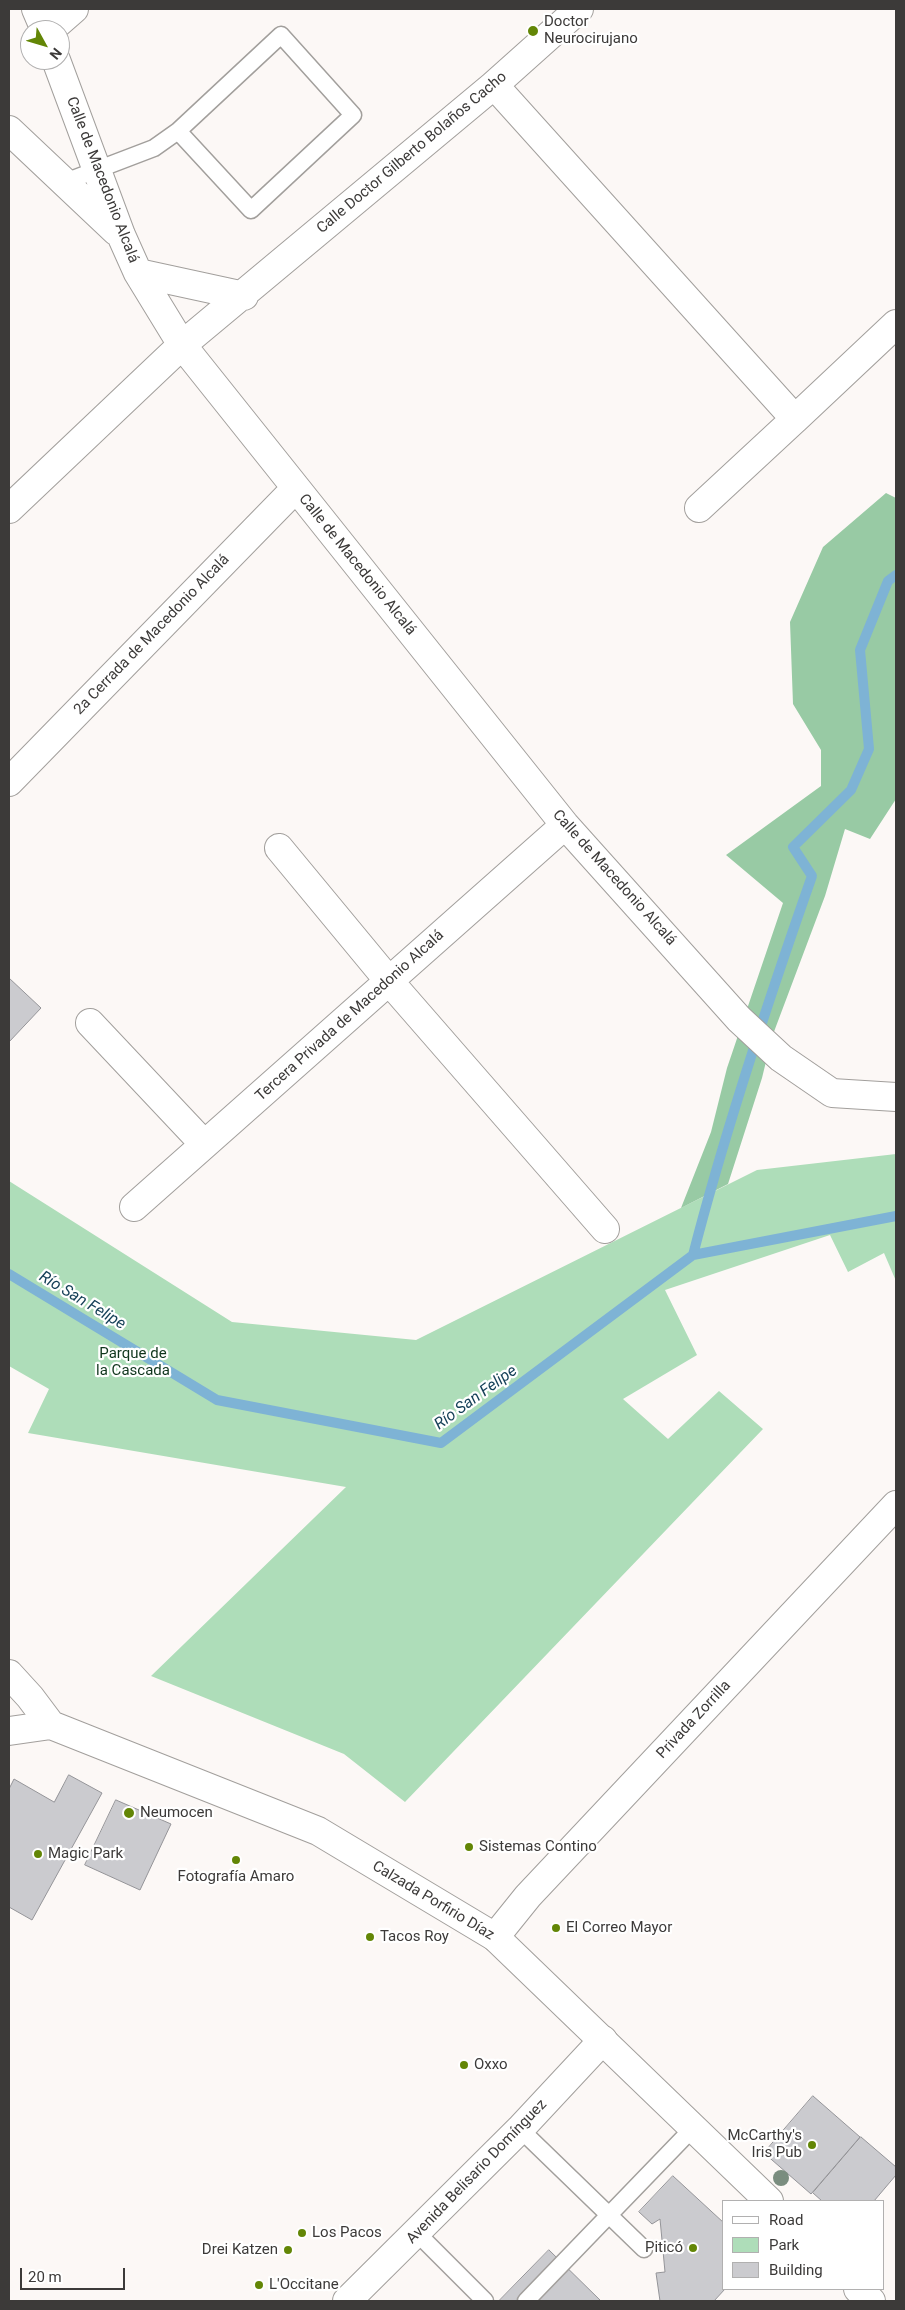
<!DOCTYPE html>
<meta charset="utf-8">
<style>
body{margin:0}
#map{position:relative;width:905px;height:2310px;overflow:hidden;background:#fcf8f6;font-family:Roboto,sans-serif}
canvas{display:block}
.frame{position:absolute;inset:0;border:10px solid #3c3a39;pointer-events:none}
.legend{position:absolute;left:722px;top:2200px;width:162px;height:90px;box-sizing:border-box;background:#fff;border:1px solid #b1b0b0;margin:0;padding:6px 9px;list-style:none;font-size:15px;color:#3c3a39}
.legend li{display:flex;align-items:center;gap:10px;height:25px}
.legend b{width:25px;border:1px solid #b1b0b0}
.north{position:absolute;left:20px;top:20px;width:50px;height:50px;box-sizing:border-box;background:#fff;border:1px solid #b1b0b0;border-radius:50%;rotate:129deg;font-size:14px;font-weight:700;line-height:20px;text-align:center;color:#3c3a39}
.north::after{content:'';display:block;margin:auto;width:18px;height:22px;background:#638606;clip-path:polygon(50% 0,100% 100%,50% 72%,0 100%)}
.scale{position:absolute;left:20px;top:2268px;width:105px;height:22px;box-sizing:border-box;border:2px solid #3c3a39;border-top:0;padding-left:6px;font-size:15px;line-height:18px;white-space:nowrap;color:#3c3a39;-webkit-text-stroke:4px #fff;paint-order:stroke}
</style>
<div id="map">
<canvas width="905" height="2310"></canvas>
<div class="frame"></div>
<ul class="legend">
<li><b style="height:6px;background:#fff"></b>Road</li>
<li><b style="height:14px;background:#aeddb9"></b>Park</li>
<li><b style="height:14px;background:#cbcbcf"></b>Building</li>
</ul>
<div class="north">N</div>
<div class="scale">20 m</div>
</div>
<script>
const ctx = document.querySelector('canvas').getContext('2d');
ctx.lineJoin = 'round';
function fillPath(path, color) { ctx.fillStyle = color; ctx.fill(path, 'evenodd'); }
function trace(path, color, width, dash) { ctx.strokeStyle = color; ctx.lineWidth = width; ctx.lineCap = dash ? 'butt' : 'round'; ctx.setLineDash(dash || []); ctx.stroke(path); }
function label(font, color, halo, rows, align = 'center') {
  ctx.font = font + ' Roboto,sans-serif'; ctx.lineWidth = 4.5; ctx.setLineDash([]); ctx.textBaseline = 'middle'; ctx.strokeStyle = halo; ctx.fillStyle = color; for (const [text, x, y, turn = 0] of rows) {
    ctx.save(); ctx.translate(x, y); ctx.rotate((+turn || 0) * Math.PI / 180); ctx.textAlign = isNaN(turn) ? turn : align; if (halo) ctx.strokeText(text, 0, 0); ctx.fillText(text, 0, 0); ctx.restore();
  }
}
const green = new Path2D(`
 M 896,1154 L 896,1281 L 884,1253 L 848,1272 L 830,1235 L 665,1290 L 697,1355 L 623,1399 L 668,1439 L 719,1391 L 763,1429 L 405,1802 L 344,1754 L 151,1676 L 346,1487 L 28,1433 L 49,1389 L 9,1366 L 9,1181 L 232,1322 L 416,1340 L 757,1170 Z`);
const forest = new Path2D(`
 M 886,493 L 896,498 L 896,799 L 870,839 L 845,829 L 825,896 L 772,1037 L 762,1078 L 728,1184 L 681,1208 L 711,1132 L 727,1068 L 783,903 L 726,855 L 821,786 L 821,750 L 793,704 L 790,622 L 823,547 Z`);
const stream = new Path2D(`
 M 693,1255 C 726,1127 768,1001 812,876 L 793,847 L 851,790 L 869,749 L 860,650 L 888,581 L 896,575
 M 9,1274 L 217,1400 L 441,1443 L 693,1255 L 896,1216`);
const building = new Path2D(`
 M 9,978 L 41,1008 L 9,1042 Z
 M 69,1775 L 102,1793 L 32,1920 L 9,1907 L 9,1789 L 14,1779 L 54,1802 Z
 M 116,1800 L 171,1824 L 140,1890 L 85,1865 Z
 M 813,2096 L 860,2137 L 811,2194 L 764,2153 Z
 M 861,2137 L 896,2167 L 896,2175 L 874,2201 L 822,2201 L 813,2193 Z
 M 673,2176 L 724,2223 L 725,2289 L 714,2301 L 660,2301 L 656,2273 L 665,2272 L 660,2219 L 652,2224 L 639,2212 Z
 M 549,2250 L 601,2301 L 499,2301 Z`);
const lane = new Path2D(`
 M 65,182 L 154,148 L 178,131 L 281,35 L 353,115 L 251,210 L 178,131
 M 520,2129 L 644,2249
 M 417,2233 L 485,2301
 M 526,2301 L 694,2127`);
const street = new Path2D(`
 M 36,9 L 45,30
 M 50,30 L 74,9
 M 56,60 L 121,235 L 138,273 L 182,345 L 565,825 L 739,1019 L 781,1058 L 832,1093 L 896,1097
 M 494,85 L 795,419 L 896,324
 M 9,130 L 116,231
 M 138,273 L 244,296
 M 699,508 L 795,419
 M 9,509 L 182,345 L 494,85 L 579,9
 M 9,782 L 296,488
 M 279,848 L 389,981 L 605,1229
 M 90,1023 L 204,1144
 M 134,1207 L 565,825
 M 495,1937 L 528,1896 L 896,1505`);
const secondary = new Path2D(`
 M 347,2301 L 520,2129 L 603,2040`);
const primary = new Path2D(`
 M 9,1674 L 30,1697 L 51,1725
 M 9,1731 L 51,1725 L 318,1831 L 495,1937 L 769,2201
 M 858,2289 L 871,2301`);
const trees = [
 [781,2178]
];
const markers = [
 [533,31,6,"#638606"],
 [129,1813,6,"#638606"],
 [469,1847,5,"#638606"],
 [38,1854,5,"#638606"],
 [236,1860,5,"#638606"],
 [556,1928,5,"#638606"],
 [370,1937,5,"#638606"],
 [464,2065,5,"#638606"],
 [812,2145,5,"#638606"],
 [302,2233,5,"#638606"],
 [693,2248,5,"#638606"],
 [288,2250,5,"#638606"],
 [259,2285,5,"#638606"]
];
const poiNames = [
 ["Doctor",544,22],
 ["Neurocirujano",544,39],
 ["Neumocen",140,1813],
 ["Sistemas Contino",479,1847],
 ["Magic Park",48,1854],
 ["Fotografía Amaro",236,1877,"center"],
 ["El Correo Mayor",566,1928],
 ["Tacos Roy",380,1937],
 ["Oxxo",474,2065],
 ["McCarthy's",802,2136,"right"],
 ["Iris Pub",802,2153,"right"],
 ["Los Pacos",312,2233],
 ["Piticó",683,2248,"right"],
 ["Drei Katzen",278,2250,"right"],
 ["L'Occitane",269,2285]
];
const streetNames = [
 ["Calle Doctor Gilberto Bolaños Cacho",412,153,-40],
 ["Calle de Macedonio Alcalá",102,180,69],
 ["Calle de Macedonio Alcalá",357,565,51],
 ["2a Cerrada de Macedonio Alcalá",152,635,-46],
 ["Calle de Macedonio Alcalá",614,878,48],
 ["Tercera Privada de Macedonio Alcalá",350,1016,-42],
 ["Privada Zorrilla",694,1720,-47],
 ["Calzada Porfirio Díaz",433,1901,31],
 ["Avenida Belisario Domínguez",477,2172,-46]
];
const parkNames = [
 ["Parque de",133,1354],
 ["la Cascada",133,1371]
];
const waterNames = [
 ["Río San Felipe",82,1301,31],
 ["Río San Felipe",476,1398,-36]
];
fillPath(green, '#aeddb9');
fillPath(forest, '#98caa4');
trace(stream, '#7eb3d5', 10);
fillPath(building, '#cbcbcf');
trace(building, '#949498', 1);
trace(lane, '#a29f9c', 19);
trace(street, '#a29f9c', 30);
trace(secondary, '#a29f9c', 30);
trace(primary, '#a29f9c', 30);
trace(lane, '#fff', 16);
trace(street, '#fff', 28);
trace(secondary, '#fff', 28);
trace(primary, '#fff', 28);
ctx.fillStyle = '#7a8d7f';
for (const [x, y] of trees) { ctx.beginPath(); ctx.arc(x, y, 8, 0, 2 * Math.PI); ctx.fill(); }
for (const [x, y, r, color] of markers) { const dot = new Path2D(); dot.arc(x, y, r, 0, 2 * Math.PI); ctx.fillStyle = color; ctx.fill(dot); trace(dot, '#fff', 2); }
label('15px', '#3c3a39', '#fff', poiNames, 'left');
label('15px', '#3c3a39', '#fff', streetNames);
label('15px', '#10361d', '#fff', parkNames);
label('italic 16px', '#133e56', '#fff', waterNames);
</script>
